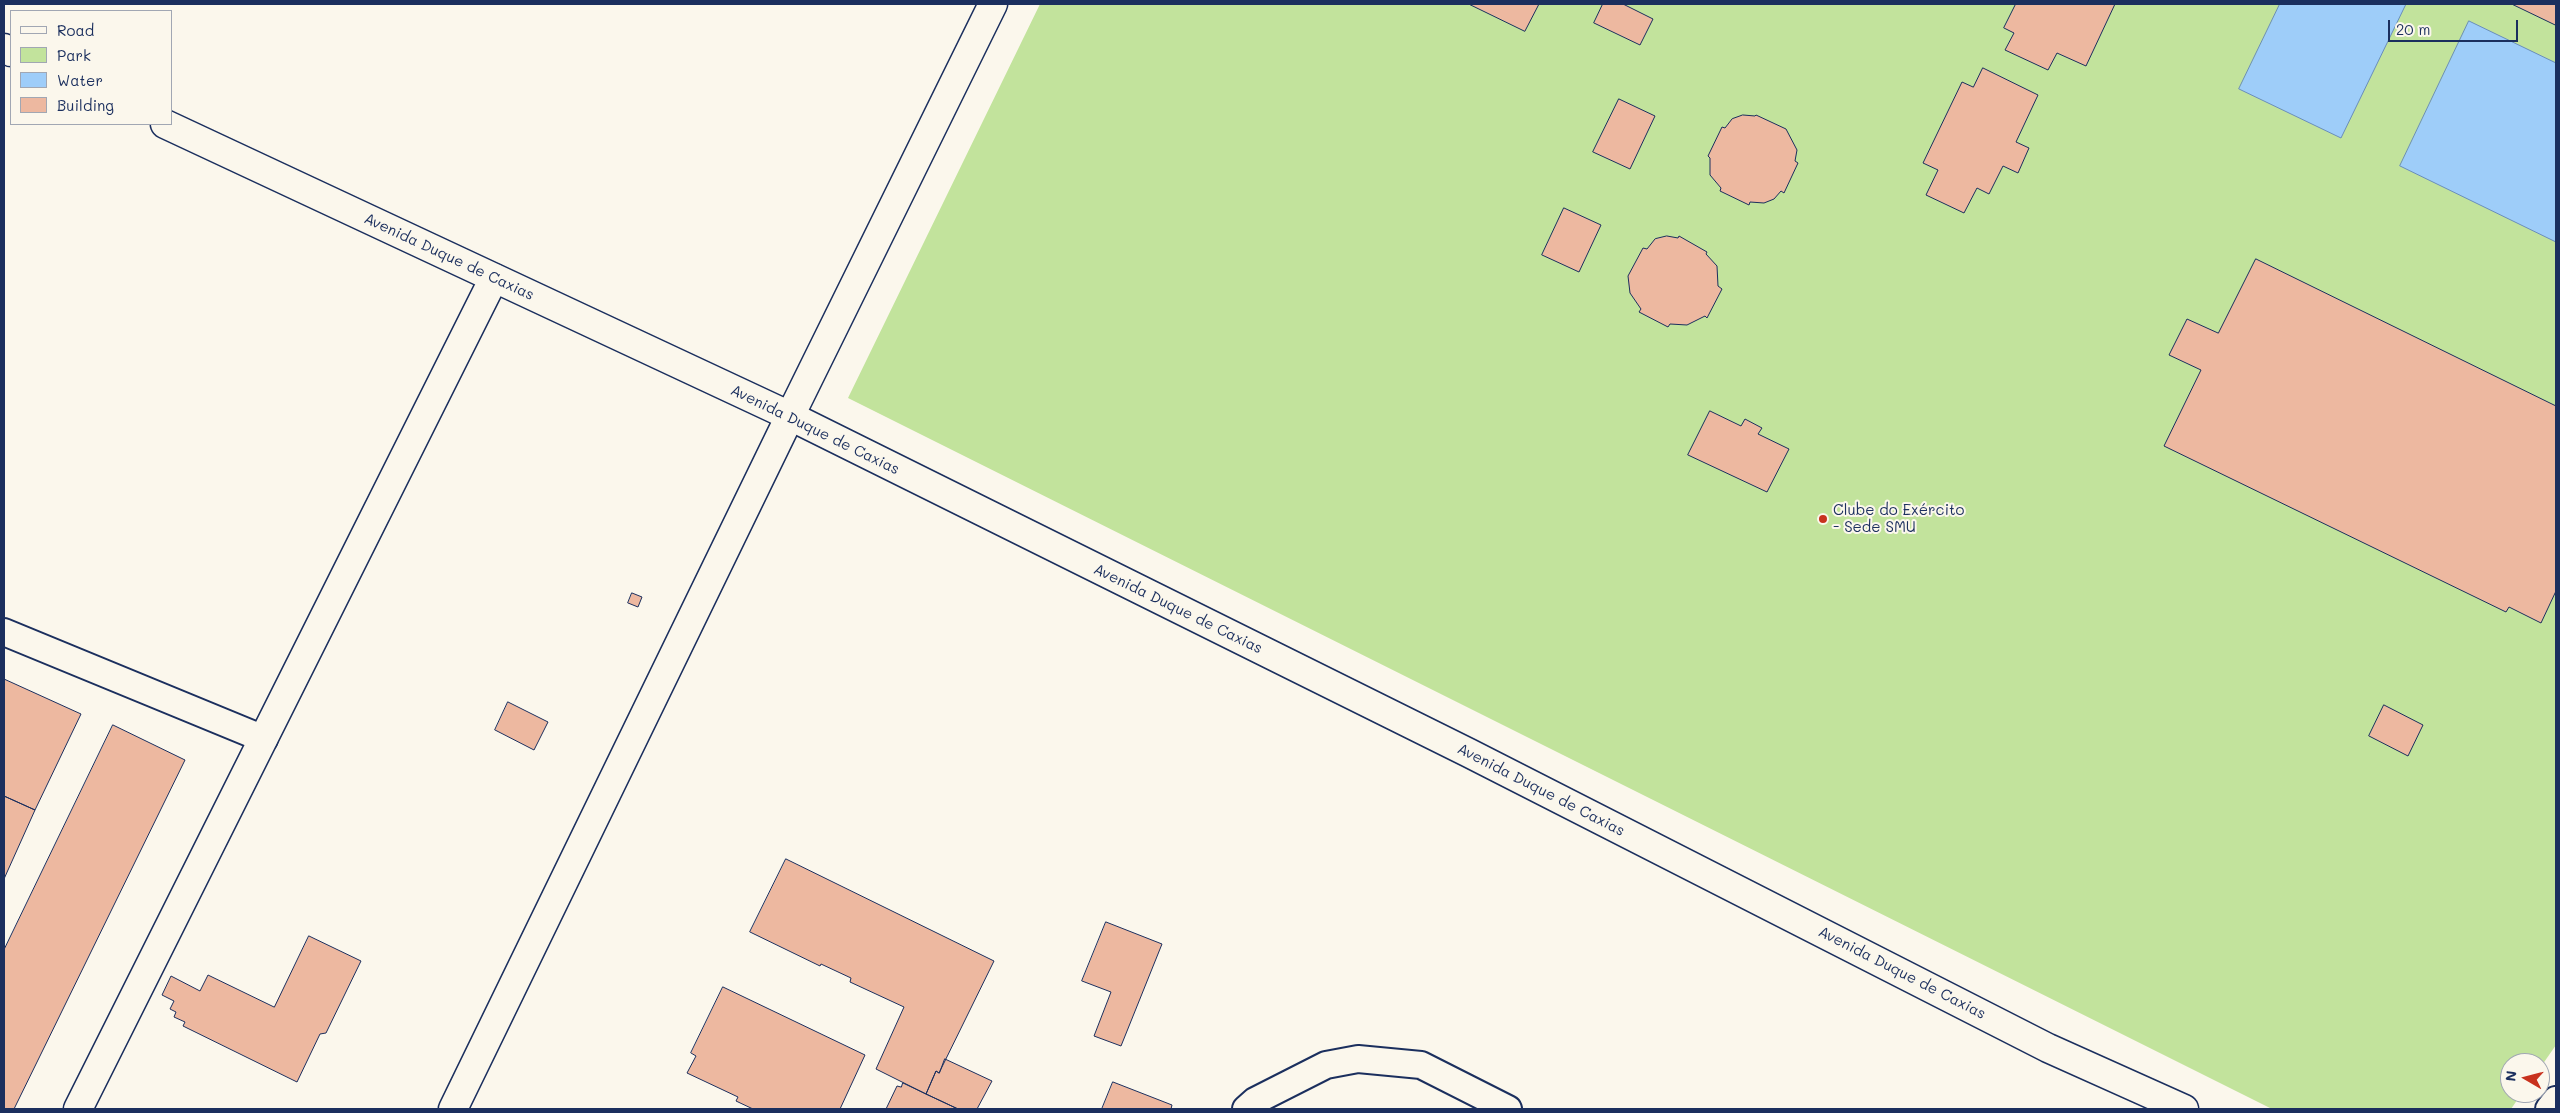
<!DOCTYPE html>
<meta charset="utf-8">
<style>
body{margin:0}
#map{position:relative;width:2560px;height:1113px;overflow:hidden;background:#fbf7ec;font-family:Mali,sans-serif}
canvas{display:block}
.frame{position:absolute;inset:0;border:5px solid #1b2f5e;pointer-events:none}
.legend{position:absolute;left:10px;top:10px;width:162px;height:115px;box-sizing:border-box;background:#fbf7ec;border:1px solid #a1a7b3;margin:0;padding:6px 9px;list-style:none;font-size:15px;color:#1b2f5e}
.legend li{display:flex;align-items:center;gap:10px;height:25px}
.legend b{width:25px;border:1px solid #a1a7b3}
.north{position:absolute;left:2500px;top:1053px;width:50px;height:50px;box-sizing:border-box;background:#fbf7ec;border:1px solid #a1a7b3;border-radius:50%;rotate:278deg;font-size:14px;font-weight:700;line-height:20px;text-align:center;color:#1b2f5e}
.north::after{content:'';display:block;margin:auto;width:18px;height:22px;background:#c8321e;clip-path:polygon(50% 0,100% 100%,50% 72%,0 100%)}
.scale{position:absolute;left:2388px;top:20px;width:130px;height:22px;box-sizing:border-box;border:2px solid #1b2f5e;border-top:0;padding-left:6px;font-size:15px;line-height:18px;white-space:nowrap;color:#1b2f5e;-webkit-text-stroke:4px #fbf7ec;paint-order:stroke}
</style>
<div id="map">
<canvas width="2560" height="1113"></canvas>
<div class="frame"></div>
<ul class="legend">
<li><b style="height:6px;background:#fbf7ec"></b>Road</li>
<li><b style="height:14px;background:#c2e39c"></b>Park</li>
<li><b style="height:14px;background:#9ecdf9"></b>Water</li>
<li><b style="height:14px;background:#edb8a0"></b>Building</li>
</ul>
<div class="north">N</div>
<div class="scale">20 m</div>
</div>
<script>
const ctx = document.querySelector('canvas').getContext('2d');
ctx.lineJoin = 'round';
function fillPath(path, color) { ctx.fillStyle = color; ctx.fill(path, 'evenodd'); }
function trace(path, color, width, dash) { ctx.strokeStyle = color; ctx.lineWidth = width; ctx.lineCap = dash ? 'butt' : 'round'; ctx.setLineDash(dash || []); ctx.stroke(path); }
function label(font, color, halo, rows, align = 'center') {
  ctx.font = font + ' Mali,sans-serif'; ctx.lineWidth = 4; ctx.setLineDash([]); ctx.textBaseline = 'middle'; ctx.strokeStyle = halo; ctx.fillStyle = color; for (const [text, x, y, turn = 0] of rows) {
    ctx.save(); ctx.translate(x, y); ctx.rotate((+turn || 0) * Math.PI / 180); ctx.textAlign = isNaN(turn) ? turn : align; if (halo) ctx.strokeText(text, 0, 0); ctx.fillText(text, 0, 0); ctx.restore();
  }
}
const green = new Path2D(`
 M 1040,4 L 2556,4 L 2556,1045 L 2540,1068 L 2540,1063 L 2510,1063 L 2510,1093 L 2522,1093 L 2511,1109 L 2272,1109 L 848,398 Z`);
const water = new Path2D(`
 M 2280,4 L 2406,4 L 2341,138 L 2239,89 Z
 M 2469,21 L 2556,63 L 2556,242 L 2400,166 Z`);
const building = new Path2D(`
 M 1469,4 L 1539,4 L 1525,31 Z
 M 1603,4 L 1623,4 L 1653,19 L 1640,45 L 1594,23 Z
 M 2016,4 L 2115,4 L 2086,66 L 2057,53 L 2048,70 L 2005,50 L 2014,33 L 2004,28 Z
 M 2512,4 L 2556,4 L 2556,25 Z
 M 1983,68 L 2038,95 L 2016,142 L 2029,148 L 2018,173 L 2003,166 L 1989,194 L 1977,188 L 1964,213 L 1926,195 L 1938,170 L 1923,163 L 1962,82 L 1973,87 Z
 M 1619,99 L 1655,116 L 1630,169 L 1593,152 Z
 M 1743,115 L 1755,116 L 1756,115 L 1786,129 L 1797,150 L 1795,161 L 1798,163 L 1784,193 L 1781,191 L 1774,199 L 1764,203 L 1750,202 L 1749,205 L 1720,191 L 1721,188 L 1710,175 L 1710,158 L 1708,156 L 1722,127 L 1725,128 L 1732,119 Z
 M 1564,208 L 1601,225 L 1579,272 L 1542,255 Z
 M 1667,236 L 1678,238 L 1679,236 L 1707,252 L 1706,254 L 1717,266 L 1718,286 L 1722,289 L 1707,318 L 1705,316 L 1687,325 L 1670,324 L 1668,327 L 1639,312 L 1641,309 L 1630,293 L 1628,276 L 1643,248 L 1647,249 L 1655,239 Z
 M 2256,259 L 2556,406 L 2556,591 L 2541,623 L 2509,607 L 2506,612 L 2164,446 L 2201,370 L 2169,355 L 2187,319 L 2218,333 Z
 M 1710,411 L 1741,426 L 1745,419 L 1762,428 L 1758,434 L 1789,449 L 1767,492 L 1688,455 Z
 M 632,593 L 642,597 L 638,607 L 628,603 Z
 M 4,679 L 81,714 L 35,810 L 4,796 Z
 M 508,702 L 548,722 L 534,750 L 495,730 Z
 M 2384,705 L 2423,725 L 2408,756 L 2369,736 Z
 M 113,725 L 185,760 L 14,1109 L 4,1109 L 4,950 Z
 M 4,796 L 35,810 L 4,879 Z
 M 786,859 L 994,961 L 939,1073 L 936,1071 L 926,1094 L 876,1069 L 904,1007 L 850,982 L 851,978 L 821,964 L 820,966 L 750,932 Z
 M 1106,922 L 1162,944 L 1121,1046 L 1094,1036 L 1111,992 L 1082,981 Z
 M 309,936 L 361,961 L 326,1033 L 320,1034 L 297,1082 L 183,1026 L 185,1022 L 174,1017 L 176,1012 L 170,1009 L 174,1001 L 162,995 L 171,976 L 200,991 L 208,975 L 274,1007 Z
 M 723,987 L 865,1055 L 840,1109 L 753,1109 L 736,1101 L 738,1097 L 687,1073 L 696,1056 L 691,1053 Z
 M 945,1059 L 992,1081 L 977,1109 L 958,1109 L 926,1094 L 936,1071 L 939,1073 Z
 M 1113,1082 L 1172,1105 L 1171,1109 L 1102,1109 Z
 M 903,1083 L 926,1094 L 958,1109 L 886,1109 L 897,1086 L 901,1087 Z`);
const service = new Path2D(`
 M 4,632 L 264,739
 M 1246,1109 L 1255,1101 L 1326,1065 L 1358,1059 L 1421,1065 L 1508,1109
 M 2549,1109 L 2556,1100`);
const minor = new Path2D(`
 M 78,1109 L 494,278
 M 453,1109 L 790,416`);
const tertiary = new Path2D(`
 M 790,416 L 993,4`);
const primary = new Path2D(`
 M 4,48 L 11,52
 M 165,124 L 790,416 L 1469,753 L 2048,1048 L 2184,1109`);
const markers = [
 [1823,519,5,"#c8321e"]
];
const streetNames = [
 ["Avenida Duque de Caxias",449,257,25],
 ["Avenida Duque de Caxias",815,430,26],
 ["Avenida Duque de Caxias",1178,609,26],
 ["Avenida Duque de Caxias",1541,790,27],
 ["Avenida Duque de Caxias",1902,973,27]
];
const poiNames = [
 ["Clube do Exército",1833,510],
 ["- Sede SMU",1833,527]
];
fillPath(green, '#c2e39c');
fillPath(water, '#9ecdf9');
trace(water, '#6a8ebb', 1);
fillPath(building, '#edb8a0');
trace(building, '#1b2f5e', 1);
trace(service, '#1b2f5e', 30);
trace(minor, '#1b2f5e', 31);
trace(tertiary, '#1b2f5e', 31);
trace(primary, '#1b2f5e', 31);
trace(service, '#fbf7ec', 26);
trace(minor, '#fbf7ec', 28);
trace(tertiary, '#fbf7ec', 28);
trace(primary, '#fbf7ec', 28);
for (const [x, y, r, color] of markers) { const dot = new Path2D(); dot.arc(x, y, r, 0, 2 * Math.PI); ctx.fillStyle = color; ctx.fill(dot); trace(dot, '#fbf7ec', 2); }
label('15px', '#1b2f5e', '#fbf7ec', streetNames);
label('15px', '#1b2f5e', '#fbf7ec', poiNames, 'left');
</script>
